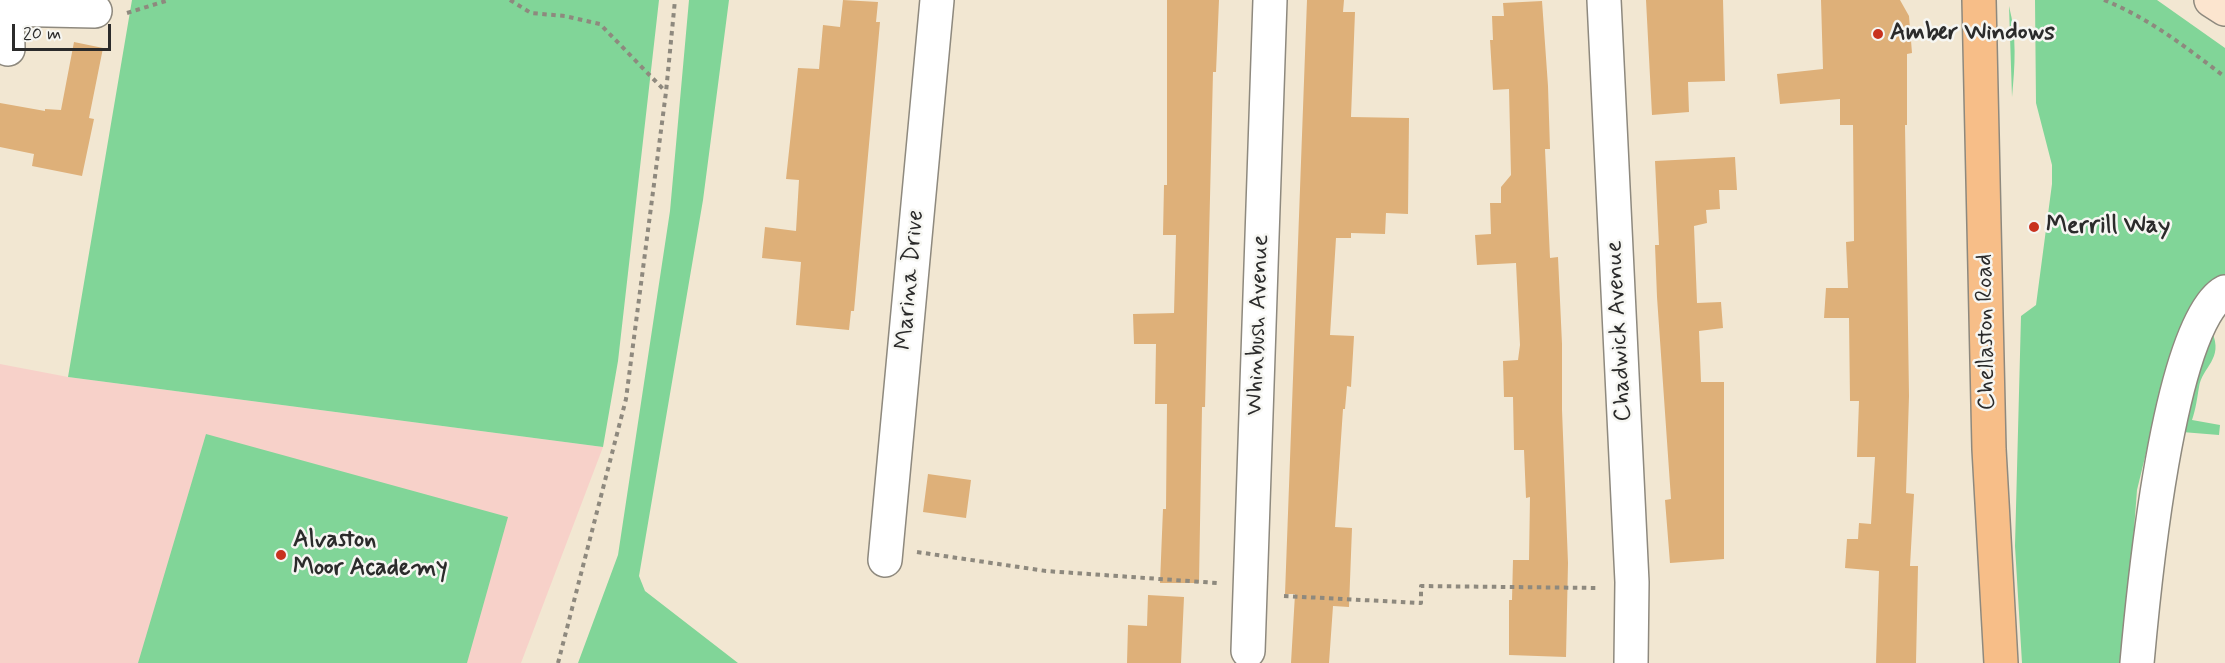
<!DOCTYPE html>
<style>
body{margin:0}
#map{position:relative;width:2225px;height:663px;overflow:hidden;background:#f2e7d2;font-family:Mynerve,sans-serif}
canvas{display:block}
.scale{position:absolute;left:12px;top:24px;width:99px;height:27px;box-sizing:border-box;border:3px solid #2b2b2b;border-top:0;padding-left:8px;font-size:18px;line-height:21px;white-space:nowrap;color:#2b2b2b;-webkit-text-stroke:4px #f6f6f2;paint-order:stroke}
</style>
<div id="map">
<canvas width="2225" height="663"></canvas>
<div class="scale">20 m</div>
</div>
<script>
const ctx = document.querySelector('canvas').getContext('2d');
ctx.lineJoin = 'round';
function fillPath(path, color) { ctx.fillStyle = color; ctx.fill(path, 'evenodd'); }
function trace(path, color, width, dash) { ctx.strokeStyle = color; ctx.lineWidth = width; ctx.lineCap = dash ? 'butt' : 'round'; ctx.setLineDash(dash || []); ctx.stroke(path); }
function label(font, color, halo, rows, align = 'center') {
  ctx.font = font + ' Mynerve,sans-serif'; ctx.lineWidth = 5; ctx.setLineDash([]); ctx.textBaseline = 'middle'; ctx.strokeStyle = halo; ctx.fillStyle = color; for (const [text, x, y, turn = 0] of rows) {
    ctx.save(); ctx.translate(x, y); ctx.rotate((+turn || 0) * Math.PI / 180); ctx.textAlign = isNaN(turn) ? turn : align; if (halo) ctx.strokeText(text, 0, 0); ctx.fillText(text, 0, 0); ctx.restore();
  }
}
const built = new Path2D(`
 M 0,364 L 68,377 L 603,447 L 521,663 L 0,663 Z`);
const green = new Path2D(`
 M 132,0 L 659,0 L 618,361 L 603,447 L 68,377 Z
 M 689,0 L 729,0 L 703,200 L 639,576 L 645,591 L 738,663 L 578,663 L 618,555 L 670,211 Z
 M 2035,0 L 2157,0 L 2225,48 L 2225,280 L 2204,291 L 2191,305 L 2164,379 L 2137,490 L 2124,663 L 2022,663 L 2015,546 L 2021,316 L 2036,305 L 2052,184 L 2052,165 L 2036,103 Z
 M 2009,6 C 2017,37 2015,65 2012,97 Z
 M 2212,332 C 2224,359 2202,367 2199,387 C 2197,399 2196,408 2192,420 L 2220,425 L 2219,435 L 2182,432 L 2198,362 Z
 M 206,434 L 508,517 L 467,663 L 138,663 Z`);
const building = new Path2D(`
 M 843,0 L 878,2 L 876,22 L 880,22 L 854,311 L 851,311 L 849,330 L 796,325 L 801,262 L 762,258 L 765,227 L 796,231 L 799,180 L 786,179 L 798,68 L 819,69 L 823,25 L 840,27 Z
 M 1167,0 L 1219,0 L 1216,72 L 1213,72 L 1205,407 L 1202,407 L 1199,583 L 1160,583 L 1163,509 L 1166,509 L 1167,404 L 1155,404 L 1156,344 L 1134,344 L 1133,314 L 1174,313 L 1176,235 L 1163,235 L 1164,185 L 1167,185 Z
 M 1307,0 L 1344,0 L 1343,12 L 1355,12 L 1351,117 L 1409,118 L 1408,214 L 1386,213 L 1385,234 L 1351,233 L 1351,238 L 1336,238 L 1330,335 L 1354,336 L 1351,387 L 1347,386 L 1345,409 L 1343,409 L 1335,527 L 1352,528 L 1349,607 L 1333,606 L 1329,663 L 1291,663 L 1295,594 L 1285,594 Z
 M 1646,0 L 1723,0 L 1725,81 L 1688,82 L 1689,112 L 1652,115 Z
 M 1821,0 L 1900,0 L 1909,16 L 1912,53 L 1907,54 L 1907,125 L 1905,125 L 1909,396 L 1906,493 L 1914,494 L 1910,566 L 1918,566 L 1916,663 L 1876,663 L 1879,571 L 1845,568 L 1847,539 L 1858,539 L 1859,523 L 1871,524 L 1875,457 L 1857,457 L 1859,401 L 1850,401 L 1849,318 L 1824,318 L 1826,288 L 1848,288 L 1846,242 L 1854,241 L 1853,125 L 1840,125 L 1840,99 L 1780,104 L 1777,74 L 1823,69 Z
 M 1542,1 L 1548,86 L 1550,149 L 1545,149 L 1550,258 L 1558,257 L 1562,344 L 1562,410 L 1568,563 L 1566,657 L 1509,655 L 1509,600 L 1512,600 L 1513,560 L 1529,560 L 1530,497 L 1526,498 L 1524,450 L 1514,450 L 1513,397 L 1504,397 L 1503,361 L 1518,360 L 1520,345 L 1516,263 L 1477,265 L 1475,235 L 1491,234 L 1490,203 L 1501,203 L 1501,187 L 1511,175 L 1509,89 L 1493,90 L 1490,40 L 1493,40 L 1492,16 L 1504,16 L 1503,3 Z
 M 74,42 L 103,48 L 89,118 L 94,119 L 82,176 L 32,166 L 34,154 L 0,147 L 0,103 L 45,111 L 45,109 L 61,110 Z
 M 1735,157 L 1737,190 L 1719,190 L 1720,209 L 1706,210 L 1707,223 L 1694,226 L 1697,303 L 1721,302 L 1723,328 L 1699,331 L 1701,382 L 1724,382 L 1724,559 L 1670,563 L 1665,500 L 1671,499 L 1657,297 L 1655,245 L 1659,245 L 1655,161 Z
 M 928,474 L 971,480 L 966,518 L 923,512 Z
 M 1148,595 L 1184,597 L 1181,663 L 1127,663 L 1128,625 L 1147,626 Z`);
const path = new Path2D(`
 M 510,0 L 531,13 L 565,16 L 600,24 L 665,91
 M 2104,0 C 2149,18 2187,48 2225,77
 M 127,13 L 169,0
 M 917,552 L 1046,571 L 1217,583
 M 1284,596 L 1421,603 L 1421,586 L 1598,588
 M 558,663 L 626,399 L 666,92 L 675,0`);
const street = new Path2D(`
 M 1604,0 L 1632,582 L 1631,663
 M 0,9 L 95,11
 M 7,9 L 8,49
 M 885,560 L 937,0
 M 1248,651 L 1270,0
 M 2137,663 C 2143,596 2168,321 2225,292`);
const secondary = new Path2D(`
 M 2211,0 L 2225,9`);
const primary = new Path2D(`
 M 1979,0 L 1989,449 L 2001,663`);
const markers = [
 [1878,34,6,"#c8321e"],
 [2034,227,6,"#c8321e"],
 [281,555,6,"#c8321e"]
];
const poiNames = [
 ["Amber Windows",1890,34],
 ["Merrill Way",2046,227],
 ["Alvaston",293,541],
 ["Moor Academy",293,569]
];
const streetNames = [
 ["Marina Drive",911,280,-85],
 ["Whinbush Avenue",1259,325,-88],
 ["Chadwick Avenue",1620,331,-93],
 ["Chellaston Road",1987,332,-91]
];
fillPath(built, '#f7d1c9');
fillPath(green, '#81d598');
fillPath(building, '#deb079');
trace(street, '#8e897e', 36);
trace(secondary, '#8e897e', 36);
trace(primary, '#8e897e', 36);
trace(path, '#8e897e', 4, [4.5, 4.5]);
trace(street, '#fff', 33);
trace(secondary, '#fce5cf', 33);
trace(primary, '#f7be88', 33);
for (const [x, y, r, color] of markers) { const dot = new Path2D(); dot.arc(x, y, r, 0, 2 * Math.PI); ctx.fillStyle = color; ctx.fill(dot); trace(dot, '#f6f6f2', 2); }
label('bold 24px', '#2b2b2b', '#f6f6f2', poiNames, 'left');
label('24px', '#2b2b2b', '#f6f6f2', streetNames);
</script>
